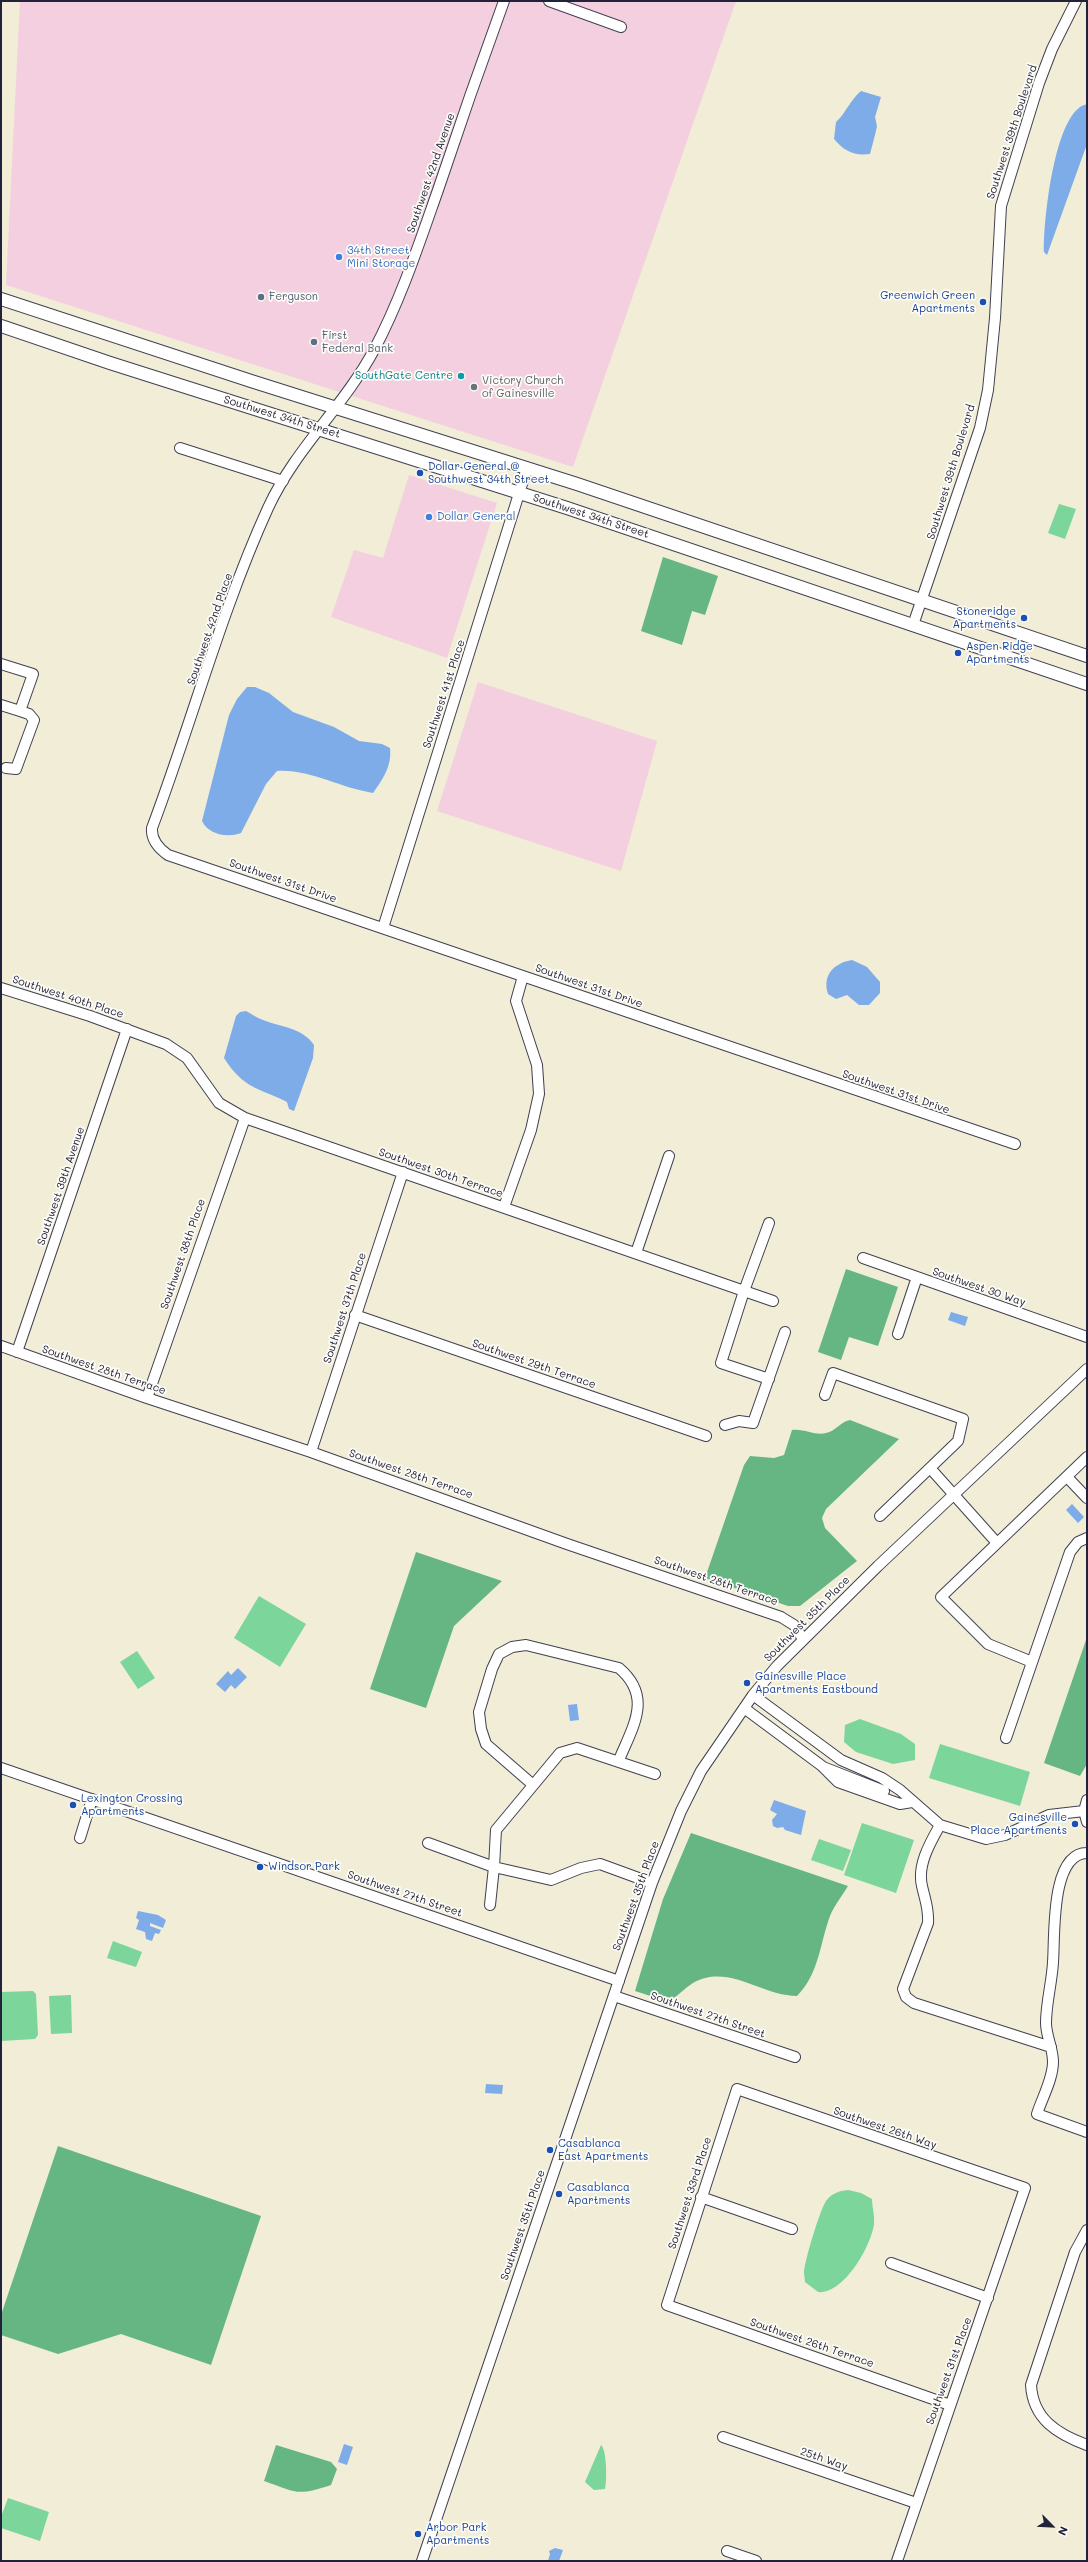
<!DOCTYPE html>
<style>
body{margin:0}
#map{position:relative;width:1088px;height:2562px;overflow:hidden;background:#f1edd7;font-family:Mali,sans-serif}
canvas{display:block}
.frame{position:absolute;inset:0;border:2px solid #22223b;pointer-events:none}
.north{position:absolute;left:1032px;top:2506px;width:40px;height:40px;-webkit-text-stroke:3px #fdfcf7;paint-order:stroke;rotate:114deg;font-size:11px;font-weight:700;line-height:16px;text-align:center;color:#22223b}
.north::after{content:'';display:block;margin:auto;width:14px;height:18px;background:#22223b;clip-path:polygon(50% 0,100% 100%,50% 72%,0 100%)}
</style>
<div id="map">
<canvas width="1088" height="2562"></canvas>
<div class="frame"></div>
<div class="north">N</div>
</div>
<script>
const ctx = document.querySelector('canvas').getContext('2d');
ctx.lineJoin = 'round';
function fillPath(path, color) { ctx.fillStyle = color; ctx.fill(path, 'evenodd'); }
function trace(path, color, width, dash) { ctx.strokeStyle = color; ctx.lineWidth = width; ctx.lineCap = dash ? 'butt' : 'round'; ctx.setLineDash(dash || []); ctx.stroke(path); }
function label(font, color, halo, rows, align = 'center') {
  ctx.font = font + ' Mali,sans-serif'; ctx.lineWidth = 3.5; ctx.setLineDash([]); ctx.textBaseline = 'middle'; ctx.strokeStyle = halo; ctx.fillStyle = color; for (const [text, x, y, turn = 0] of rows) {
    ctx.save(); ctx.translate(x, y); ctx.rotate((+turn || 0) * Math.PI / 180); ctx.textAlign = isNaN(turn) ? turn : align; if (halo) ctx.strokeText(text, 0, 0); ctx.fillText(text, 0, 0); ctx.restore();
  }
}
const built = new Path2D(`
 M 20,1 L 736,1 L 573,467 L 6,285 Z
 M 409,475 L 497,503 L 447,658 L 331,617 L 354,550 L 383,558 Z
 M 478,682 L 657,741 L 621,871 L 437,811 Z`);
const green = new Path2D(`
 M 1059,504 L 1076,509 L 1065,539 L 1048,533 Z
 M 259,1596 L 306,1624 L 280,1667 L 234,1638 Z
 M 137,1651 L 155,1678 L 138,1689 L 120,1662 Z
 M 860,1719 L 901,1734 L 915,1744 L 915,1760 L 893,1764 L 856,1752 L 844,1742 L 845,1725 Z
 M 940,1744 L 1030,1772 L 1020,1806 L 929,1778 Z
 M 862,1823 L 914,1840 L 896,1893 L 844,1875 Z
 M 819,1839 L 851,1850 L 843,1871 L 811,1860 Z
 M 113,1941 L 142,1952 L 136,1967 L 107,1958 Z
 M 33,1991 L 36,1994 L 38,2035 L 35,2039 L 1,2041 L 1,1992 Z
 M 71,1995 L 72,2033 L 51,2034 L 49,1996 Z
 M 848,2190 L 861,2193 L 872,2199 C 872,2207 875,2216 874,2224 C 871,2247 843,2295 818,2292 L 805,2282 L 804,2273 C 804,2262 820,2210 826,2201 C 832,2193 839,2191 848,2190 Z
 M 601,2445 C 607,2450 607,2481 605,2489 L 594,2490 L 585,2482 Z
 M 8,2498 L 49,2512 L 40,2541 L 1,2528 L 1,2517 Z`);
const forest = new Path2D(`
 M 663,557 L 718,576 L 705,615 L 692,611 L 682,645 L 641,631 Z
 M 846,1269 L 898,1287 L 878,1346 L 849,1337 L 841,1360 L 818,1352 Z
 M 850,1420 L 899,1439 L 826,1509 L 822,1518 L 825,1528 L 857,1561 L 800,1606 L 788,1606 L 705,1578 L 744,1465 L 750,1456 L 774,1458 L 784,1455 L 792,1430 C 804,1428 815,1436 826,1433 C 836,1431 840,1422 850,1420 Z
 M 416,1552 L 502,1581 L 454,1626 L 426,1708 L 370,1689 Z
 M 1087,1637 L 1087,1764 L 1080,1776 L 1044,1763 Z
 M 691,1833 L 848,1886 C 842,1896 834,1906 830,1916 C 820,1943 819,1974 797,1996 C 761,1996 729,1963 693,1983 C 685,1988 677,1996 669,2002 L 635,1991 L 663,1899 Z
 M 58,2146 L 261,2216 L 211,2365 L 121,2334 L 58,2354 L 1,2335 L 1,2315 Z
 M 276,2445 L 331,2462 L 337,2469 L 331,2485 C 297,2496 298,2493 264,2481 Z`);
const water = new Path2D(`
 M 861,91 L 881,97 L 875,117 L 877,126 L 875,135 L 870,154 C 854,156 844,151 834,139 L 836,122 C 846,113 850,100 861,91 Z
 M 1087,104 L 1087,144 L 1047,255 L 1044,252 C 1043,225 1054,110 1087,104 Z
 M 247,687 L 255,687 L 269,693 L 293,712 L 334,727 L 359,741 L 382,744 L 390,748 C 392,766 383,779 373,793 C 340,788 310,769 277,771 L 266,784 L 241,833 C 227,838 209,835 202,821 L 229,715 L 237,699 Z
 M 852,960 L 867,967 L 880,982 L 880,993 L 869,1005 L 859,1005 L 847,995 L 836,999 L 828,994 C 822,975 834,963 852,960 Z
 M 246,1011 C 252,1014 257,1018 263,1020 C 281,1027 303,1028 314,1045 L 313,1058 L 294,1111 L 289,1109 L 287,1102 C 257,1087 244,1089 224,1058 L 236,1016 L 240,1012 Z
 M 951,1312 L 968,1317 L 965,1326 L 948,1320 Z
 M 1072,1504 L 1084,1517 L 1078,1523 L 1066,1510 Z
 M 238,1668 L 247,1677 L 235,1689 L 231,1685 L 225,1692 L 216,1684 L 228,1671 L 231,1675 Z
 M 577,1704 L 579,1720 L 570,1721 L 568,1705 Z
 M 774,1800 L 806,1811 L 801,1835 L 785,1830 L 783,1827 L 777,1828 L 773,1826 L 772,1820 L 777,1814 L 770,1810 Z
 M 138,1911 L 158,1915 L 166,1920 L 163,1928 L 150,1923 L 150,1926 L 161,1930 L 159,1934 L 155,1933 L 152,1941 L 146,1939 L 145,1932 L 136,1929 L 139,1920 L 136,1918 Z
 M 486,2084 L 503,2085 L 502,2094 L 485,2093 Z
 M 344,2444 L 353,2447 L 347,2465 L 338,2462 Z
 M 555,2548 L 563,2550 L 559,2561 L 548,2561 L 550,2554 L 549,2551 Z`);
const minor = new Path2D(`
 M 504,1 C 481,64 459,127 438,190 C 419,244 401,299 374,350 C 344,406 295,449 268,508 C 221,611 192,722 152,828 C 151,840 158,848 168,855 L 1015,1144
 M 549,1 L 621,27
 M 180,448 L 283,481
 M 913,625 L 980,428 L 988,390 L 995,318 L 1001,206 L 1039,83 L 1052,49 L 1076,1
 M 1,664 L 33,674 L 20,711 L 1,705
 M 6,768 L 16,769 L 34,720 L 29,714 L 20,711
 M 383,928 L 527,468
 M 1,988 L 90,1016 L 166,1044 L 187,1058 L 219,1103 L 245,1118 L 773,1301
 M 504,1207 L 531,1130 L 539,1094 L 537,1065 L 516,1001 L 523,976
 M 769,1223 L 744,1291 L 721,1363 L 769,1379
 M 636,1253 L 669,1156
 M 863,1258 L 1087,1337
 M 355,1315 L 706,1436
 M 898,1334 L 917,1277
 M 1,1346 L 147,1398 L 311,1452 L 567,1544 L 781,1617 L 794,1625 L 803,1639
 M 17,1352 L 127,1029
 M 825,1395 L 833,1373 L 963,1419 L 958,1441 L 880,1516
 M 147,1398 L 245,1118
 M 725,1425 L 739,1421 L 753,1423 L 785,1332
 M 311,1452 L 403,1172
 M 930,1468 L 997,1543
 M 1067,1477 L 1087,1498
 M 1032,1662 L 988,1644 L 941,1597 L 1087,1457
 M 753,1695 L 841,1760 L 882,1778 L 900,1790 L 940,1825 L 986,1839 L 1005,1835 L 1049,1815 L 1084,1811
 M 744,1708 L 822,1766 L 838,1782 L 900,1804 L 912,1802
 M 1006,1738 L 1070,1552 L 1078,1542 L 1087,1538
 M 823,1767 L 884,1791
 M 1,1768 L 619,1981
 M 532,1784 L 486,1744 L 481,1729 L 479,1712 L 492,1669 L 499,1654 L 512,1647 L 526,1645 L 619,1668 C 653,1697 633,1726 619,1760
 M 1087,1800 L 1084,1811 L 1087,1822
 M 940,1825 C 930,1843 917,1865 922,1886 C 925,1900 929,1908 928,1923 L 903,1989 L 906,1997 L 914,2003 L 1051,2047
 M 80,1838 L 92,1799
 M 428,1843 L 494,1867 L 490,1905
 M 1087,1853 C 1050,1853 1055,1938 1053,1962 C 1052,1982 1046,2003 1046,2023 C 1046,2036 1053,2048 1053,2062 C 1053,2079 1042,2098 1037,2114 L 1087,2132
 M 652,1883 L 600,1864 L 581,1868 L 551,1880 L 494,1867 L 496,1830 L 560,1753 L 577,1748 L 655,1774
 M 614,1996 L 795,2057
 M 701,2197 L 792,2229
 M 1087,2230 L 1075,2252 L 1031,2385 C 1033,2419 1057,2434 1087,2445
 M 891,2263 L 988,2298
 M 723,2437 L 916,2503
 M 727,2551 L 756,2561
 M 422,2561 L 652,1883 L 681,1811 L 701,1771 L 753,1695 L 777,1666 L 878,1566 L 1087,1369
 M 897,2561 L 1025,2188 L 737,2089 L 667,2305 L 950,2405`);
const major = new Path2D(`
 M 1,299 L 251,381 L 577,484 L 1087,656
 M 1,326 L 110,363 L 567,508 L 1087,684`);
const markers = [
 [339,257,4,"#3f7fe0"],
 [261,297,4,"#5c6f8a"],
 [983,302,4,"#1a4fb4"],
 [314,342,4,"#5c6f8a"],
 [461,376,4,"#0f9aa8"],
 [474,387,4,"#6b7280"],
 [420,473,4,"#1a4fb4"],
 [429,517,4,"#3f7fe0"],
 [1024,618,4,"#1a4fb4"],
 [958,653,4,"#1a4fb4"],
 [747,1683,4,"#1a4fb4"],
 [73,1805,4,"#1a4fb4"],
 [1075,1824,4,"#1a4fb4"],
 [260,1867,4,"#1a4fb4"],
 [550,2150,4,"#1a4fb4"],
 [559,2194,4,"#1a4fb4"],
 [418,2534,4,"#1a4fb4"]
];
const streetNames = [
 ["Southwest 39th Boulevard",1012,132,-72],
 ["Southwest 42nd Avenue",431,173,-71],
 ["Southwest 34th Street",282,417,17],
 ["Southwest 39th Boulevard",951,472,-73],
 ["Southwest 34th Street",591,516,18],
 ["Southwest 42nd Place",210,629,-71],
 ["Southwest 41st Place",444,694,-72],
 ["Southwest 31st Drive",283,881,19],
 ["Southwest 31st Drive",589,986,19],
 ["Southwest 40th Place",68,997,18],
 ["Southwest 31st Drive",896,1092,19],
 ["Southwest 30th Terrace",441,1173,19],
 ["Southwest 39th Avenue",61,1186,-71],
 ["Southwest 38th Place",183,1254,-71],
 ["Southwest 30 Way",979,1287,19],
 ["Southwest 37th Place",345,1308,-72],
 ["Southwest 29th Terrace",534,1364,19],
 ["Southwest 28th Terrace",104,1370,19],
 ["Southwest 28th Terrace",411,1474,19],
 ["Southwest 28th Terrace",716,1581,19],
 ["Southwest 35th Place",807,1619,-45],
 ["Southwest 27th Street",405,1894,19],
 ["Southwest 35th Place",636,1896,-70],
 ["Southwest 27th Street",708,2015,19],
 ["Southwest 26th Way",885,2128,19],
 ["Southwest 33rd Place",690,2193,-72],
 ["Southwest 35th Place",523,2225,-71],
 ["Southwest 26th Terrace",812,2343,19],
 ["Southwest 31st Place",949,2371,-70],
 ["25th Way",824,2459,19]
];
const shopNames = [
 ["34th Street",347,251],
 ["Mini Storage",347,264],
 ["Dollar General",437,517]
];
const transitNames = [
 ["Greenwich Green",975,296,"right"],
 ["Apartments",975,309,"right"],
 ["Dollar General @",428,467],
 ["Southwest 34th Street",428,480],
 ["Stoneridge",1016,612,"right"],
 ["Apartments",1016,625,"right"],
 ["Aspen Ridge",966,647],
 ["Apartments",966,660],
 ["Gainesville Place",755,1677],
 ["Apartments Eastbound",755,1690],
 ["Lexington Crossing",81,1799],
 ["Apartments",81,1812],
 ["Gainesville",1067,1818,"right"],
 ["Place Apartments",1067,1831,"right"],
 ["Windsor Park",268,1867],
 ["Casablanca",558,2144],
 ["East Apartments",558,2157],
 ["Casablanca",567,2188],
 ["Apartments",567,2201],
 ["Arbor Park",426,2528],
 ["Apartments",426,2541]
];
const serviceNames = [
 ["Ferguson",269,297],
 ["First",322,336],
 ["Federal Bank",322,349]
];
const cultureNames = [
 ["SouthGate Centre",453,376]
];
const worshipNames = [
 ["Victory Church",482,381],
 ["of Gainesville",482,394]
];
fillPath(built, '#f3cfdf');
fillPath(green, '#7cd59b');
fillPath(forest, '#65b683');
fillPath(water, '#7eace8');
trace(minor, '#414052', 12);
trace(major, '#414052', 14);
trace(minor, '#fff', 10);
trace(major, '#fff', 12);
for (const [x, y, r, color] of markers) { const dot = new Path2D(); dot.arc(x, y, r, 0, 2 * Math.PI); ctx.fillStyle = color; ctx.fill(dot); trace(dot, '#fdfcf7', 1.5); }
label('11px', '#22223b', '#fdfcf7', streetNames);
label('11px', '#366cbe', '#fdfcf7', shopNames, 'left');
label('11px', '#164399', '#fdfcf7', transitNames, 'left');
label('11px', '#4e5e75', '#fdfcf7', serviceNames, 'left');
label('11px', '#0d838f', '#fdfcf7', cultureNames, 'right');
label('11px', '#5b616d', '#fdfcf7', worshipNames, 'left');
</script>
